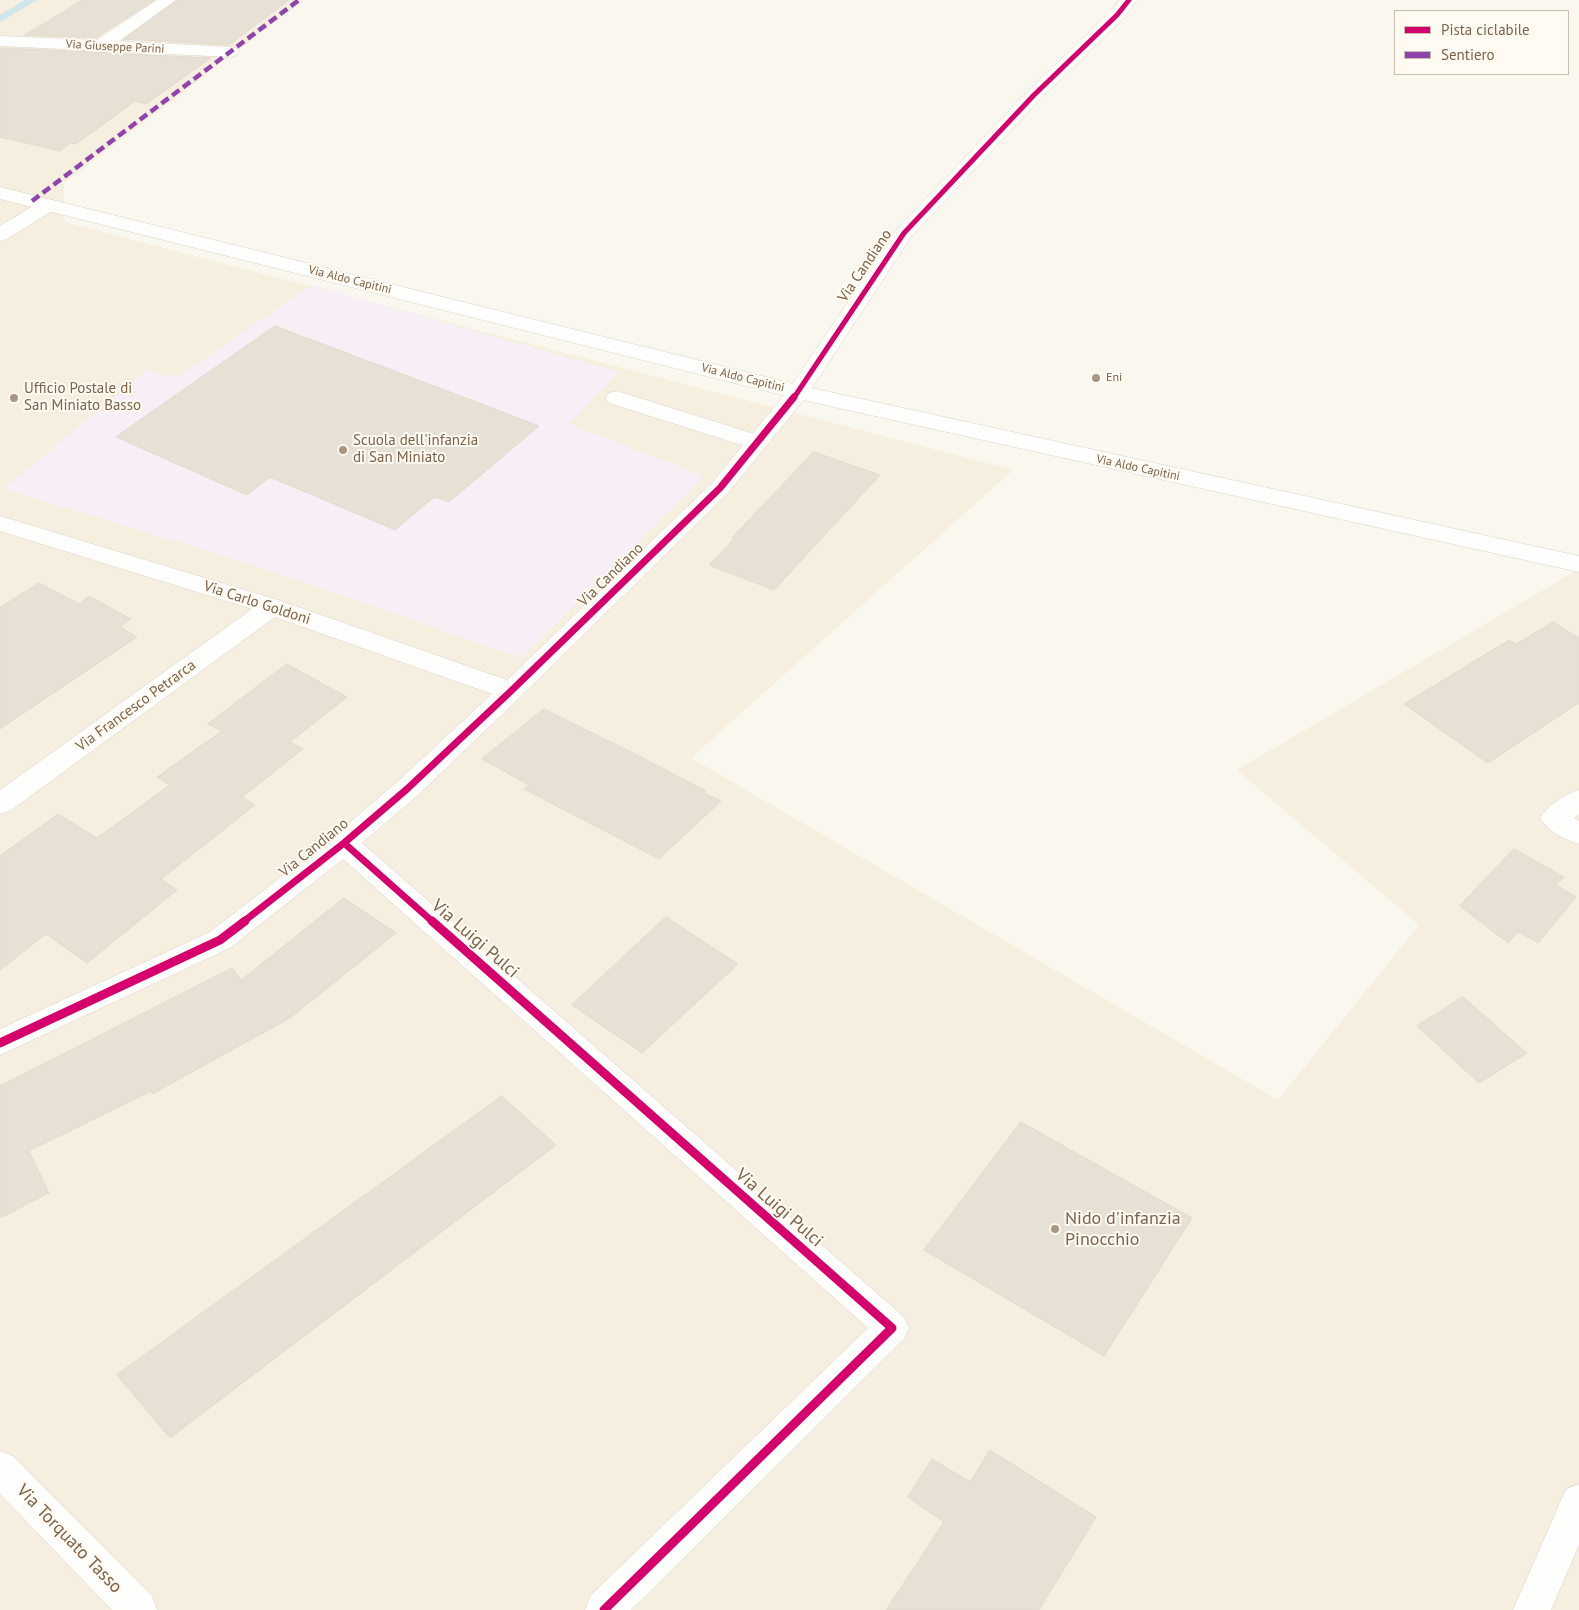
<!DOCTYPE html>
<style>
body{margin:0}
#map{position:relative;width:1579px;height:1610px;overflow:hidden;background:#faf7ee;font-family:"PT Sans",sans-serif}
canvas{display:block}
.legend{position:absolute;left:1394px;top:10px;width:175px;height:65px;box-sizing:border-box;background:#fffbf2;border:1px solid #cbbeae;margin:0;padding:6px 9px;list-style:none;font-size:15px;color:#7d6249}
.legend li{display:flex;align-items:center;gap:10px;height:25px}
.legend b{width:25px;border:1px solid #cbbeae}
</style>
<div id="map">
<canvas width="1579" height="1610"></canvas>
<ul class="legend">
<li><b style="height:6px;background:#d6006c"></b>Pista ciclabile</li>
<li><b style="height:6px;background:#8e44ad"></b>Sentiero</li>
</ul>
</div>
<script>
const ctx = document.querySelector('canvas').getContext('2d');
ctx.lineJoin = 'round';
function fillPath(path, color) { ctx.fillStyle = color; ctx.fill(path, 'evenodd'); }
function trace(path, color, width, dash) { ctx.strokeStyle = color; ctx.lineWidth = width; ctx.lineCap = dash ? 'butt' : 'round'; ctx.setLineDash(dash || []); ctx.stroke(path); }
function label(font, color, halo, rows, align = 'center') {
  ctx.font = font + ' "PT Sans",sans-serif'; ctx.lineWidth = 4; ctx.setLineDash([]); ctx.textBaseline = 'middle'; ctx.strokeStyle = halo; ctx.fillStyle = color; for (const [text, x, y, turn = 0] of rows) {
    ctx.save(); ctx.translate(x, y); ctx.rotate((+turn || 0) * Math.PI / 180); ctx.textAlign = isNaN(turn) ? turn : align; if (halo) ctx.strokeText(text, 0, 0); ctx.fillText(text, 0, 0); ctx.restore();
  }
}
const residential = new Path2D(`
 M 0,0 L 304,0 L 64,183 L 64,222 L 1013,470 L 691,758 L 1278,1100 L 1419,925 L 1237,770 L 1579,569 L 1579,1610 L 0,1610 Z`);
const education = new Path2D(`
 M 312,285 L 619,372 L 569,424 L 704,476 L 521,658 L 260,567 L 4,489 L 146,370 L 176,378 Z`);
const stream = new Path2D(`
 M 25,0 L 37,0 L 0,22 L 0,15 Z`);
const building = new Path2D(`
 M 83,0 L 154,0 L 96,38 L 25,35 Z
 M 178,0 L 289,0 L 229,45 L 124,39 Z
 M 4,48 L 211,58 L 146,104 L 135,101 L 76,144 L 70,143 L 60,151 L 0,137 L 0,50 Z
 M 275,326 L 437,387 L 539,426 L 449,502 L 434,497 L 395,530 L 270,477 L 247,495 L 116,437 Z
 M 814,452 L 880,475 L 774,590 L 709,565 L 734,539 L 732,538 Z
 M 39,583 L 79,604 L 89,596 L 131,619 L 120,627 L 137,637 L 0,729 L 0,608 Z
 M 1553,622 L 1579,638 L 1579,703 L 1488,763 L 1404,704 L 1509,640 L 1516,644 Z
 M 287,664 L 347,697 L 290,742 L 303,749 L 242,797 L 255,805 L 161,879 L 177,890 L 87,963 L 46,934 L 0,970 L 0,856 L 58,814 L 97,838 L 170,785 L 157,777 L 222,731 L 208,724 Z
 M 544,709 L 639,756 L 706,791 L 704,793 L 721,801 L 659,859 L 524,789 L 529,785 L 482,759 Z
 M 1514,849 L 1564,877 L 1556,885 L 1576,897 L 1538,943 L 1518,932 L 1508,943 L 1460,906 Z
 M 344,898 L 396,933 L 290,1018 L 152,1094 L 151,1091 L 29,1151 L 49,1193 L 0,1218 L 0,1086 L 232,968 L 241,980 Z
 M 666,917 L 738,964 L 642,1053 L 572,1005 Z
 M 1463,997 L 1527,1053 L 1479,1083 L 1417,1026 Z
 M 502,1096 L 556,1145 L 170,1438 L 117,1375 Z
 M 1021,1122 L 1192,1218 L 1104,1356 L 924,1250 Z
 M 990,1450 L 1096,1517 L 1039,1610 L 886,1610 L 944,1522 L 908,1497 L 932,1459 L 970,1482 Z`);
const service = new Path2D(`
 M 617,391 L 764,437 L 767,442 L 764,447 L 756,449 L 748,447 L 609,403 L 606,398 L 609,393 Z
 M 1579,790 L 1579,814 L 1574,818 L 1579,821 L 1579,844 C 1565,840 1548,831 1540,818 C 1548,805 1565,794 1579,790 Z`);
const minor = new Path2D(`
 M 157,0 L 176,0 L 119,41 L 230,47 L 236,48 L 239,52 L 236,56 L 230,57 L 0,46 L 0,36 L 97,40 Z
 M 1120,0 L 1137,0 L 1123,19 L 1040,99 L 911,237 L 806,397 L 728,493 L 520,697 L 417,796 L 362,843 L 904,1317 L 909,1328 L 904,1339 L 631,1610 L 585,1610 L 590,1596 L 868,1328 L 343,859 L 230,948 L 0,1055 L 0,1029 L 210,932 L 334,836 L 397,782 L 492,694 L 275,617 L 10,811 L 0,814 L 0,790 L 252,609 L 0,531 L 0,516 L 281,601 L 507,680 L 712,483 L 790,388 L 897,229 L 1028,91 L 1111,11 Z
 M 48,199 L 55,201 L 58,205 L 55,209 L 7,239 L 0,241 L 0,226 L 41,201 Z
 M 0,1451 L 13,1456 L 152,1596 L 157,1610 L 112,1610 L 0,1494 Z
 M 1579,1484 L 1579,1545 L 1551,1610 L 1513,1610 L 1566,1489 Z`);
const secondary = new Path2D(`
 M 0,187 L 798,385 L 1579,556 L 1579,572 L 798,399 L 0,199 Z`);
const quiet = new Path2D(`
 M 32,201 L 299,0`);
const cyclewayFar2 = new Path2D(`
 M 793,399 L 904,233 L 1034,95 L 1117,15 L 1129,0`);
const cyclewayFar1 = new Path2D(`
 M 344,843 L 433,922
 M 243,922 L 344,843 L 407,789 L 511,691 L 720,488 L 794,397`);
const cycleway = new Path2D(`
 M 432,921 L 892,1328 L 604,1610
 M 0,1043 L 220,940 L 245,921`);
const markers = [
 [1096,378,5,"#a99683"],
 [14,398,5,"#a99683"],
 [343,450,5,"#a99683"],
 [1055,1229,5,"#a99683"]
];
const farStreetnames = [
 ["Via Giuseppe Parini",115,47,3],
 ["Via Aldo Capitini",350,280,14],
 ["Via Aldo Capitini",743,378,14],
 ["Via Aldo Capitini",1138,468,12]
];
const farPoinames = [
 ["Eni",1106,378]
];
const streetNames = [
 ["Via Candiano",865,266,-56],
 ["Via Candiano",611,575,-44],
 ["Via Carlo Goldoni",257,603,18],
 ["Via Francesco Petrarca",136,706,-36],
 ["Via Candiano",314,848,-39]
];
const poiNames = [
 ["Ufficio Postale di",24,389],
 ["San Miniato Basso",24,406],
 ["Scuola dell'infanzia",353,441],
 ["di San Miniato",353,458]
];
const nearStreetnames = [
 ["Via Luigi Pulci",475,939,41],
 ["Via Luigi Pulci",779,1208,41],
 ["Via Torquato Tasso",69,1539,46]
];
const nearPoinames = [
 ["Nido d'infanzia",1065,1219],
 ["Pinocchio",1065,1240]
];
fillPath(residential, '#f6eede');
fillPath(education, '#f8eef5');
fillPath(stream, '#cee6ec');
fillPath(building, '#e7e0d5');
trace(building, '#e4dbcf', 1);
trace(service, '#dad4cc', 1);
trace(minor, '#dad4cc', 1);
trace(secondary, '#d9d3c9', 1);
fillPath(service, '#fefefc');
fillPath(minor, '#fefefc');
fillPath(secondary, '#fefefc');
trace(quiet, '#8e44ad', 4.5, [9, 4.5]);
trace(cyclewayFar2, '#d6006c', 5);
trace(cyclewayFar1, '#d6006c', 7);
trace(cycleway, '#d6006c', 9);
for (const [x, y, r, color] of markers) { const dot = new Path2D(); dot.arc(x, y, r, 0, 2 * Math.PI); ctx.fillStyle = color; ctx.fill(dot); trace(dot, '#fffbf2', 2); }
label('12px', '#7d6249', '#fffbf2', farStreetnames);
label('12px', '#7d6249', '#fffbf2', farPoinames, 'left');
label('15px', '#7d6249', '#fffbf2', streetNames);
label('15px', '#7d6249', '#fffbf2', poiNames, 'left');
label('18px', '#7d6249', '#fffbf2', nearStreetnames);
label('18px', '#7d6249', '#fffbf2', nearPoinames, 'left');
</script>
